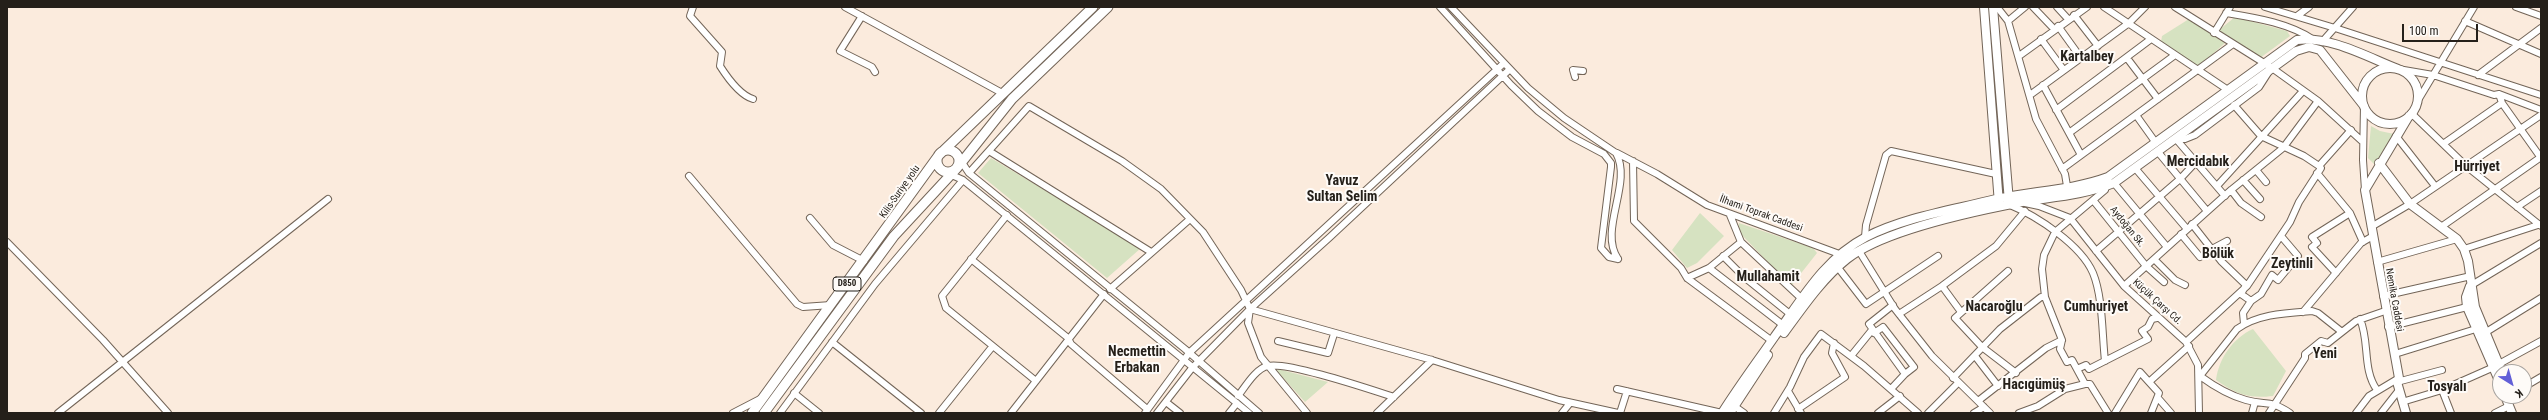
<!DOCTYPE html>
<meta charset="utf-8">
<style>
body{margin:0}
#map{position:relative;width:2548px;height:420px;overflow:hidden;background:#fbebdd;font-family:"Roboto Condensed",sans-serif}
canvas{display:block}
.frame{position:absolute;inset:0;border:8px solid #25201a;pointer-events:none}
.north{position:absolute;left:2492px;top:364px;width:40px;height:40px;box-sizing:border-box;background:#fefbf8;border:1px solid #a7a39f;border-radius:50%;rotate:143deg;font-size:11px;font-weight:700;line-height:16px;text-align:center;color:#25201a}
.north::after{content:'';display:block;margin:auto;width:14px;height:18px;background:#625fd7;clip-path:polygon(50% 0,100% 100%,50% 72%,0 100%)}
.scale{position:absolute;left:2402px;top:24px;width:76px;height:18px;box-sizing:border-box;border:2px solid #25201a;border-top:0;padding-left:5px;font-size:12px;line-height:14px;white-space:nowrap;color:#25201a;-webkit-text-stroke:3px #fefbf8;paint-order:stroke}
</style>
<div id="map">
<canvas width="2548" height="420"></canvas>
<div class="frame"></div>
<div class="north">K</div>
<div class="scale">100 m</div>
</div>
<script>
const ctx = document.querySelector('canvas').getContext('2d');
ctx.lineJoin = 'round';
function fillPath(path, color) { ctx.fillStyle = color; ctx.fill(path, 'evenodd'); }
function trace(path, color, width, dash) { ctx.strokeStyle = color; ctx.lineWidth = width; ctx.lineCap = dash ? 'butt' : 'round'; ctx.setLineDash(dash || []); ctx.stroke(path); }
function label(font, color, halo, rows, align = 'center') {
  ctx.font = font + ' "Roboto Condensed",sans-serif'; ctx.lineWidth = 4; ctx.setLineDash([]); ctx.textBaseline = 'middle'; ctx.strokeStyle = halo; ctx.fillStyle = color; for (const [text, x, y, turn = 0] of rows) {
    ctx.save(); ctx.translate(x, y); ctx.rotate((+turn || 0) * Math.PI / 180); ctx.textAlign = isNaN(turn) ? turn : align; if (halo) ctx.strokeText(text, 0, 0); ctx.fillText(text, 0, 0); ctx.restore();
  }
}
const green = new Path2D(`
 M 2235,17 L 2287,31 L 2290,36 L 2260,58 L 2219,30 Z
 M 2189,19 L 2225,43 L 2198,67 L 2161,42 L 2162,36 Z
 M 2371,126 L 2380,131 L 2394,134 L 2377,164 L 2374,164 L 2368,158 Z
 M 991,158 L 1141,248 L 1107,278 L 978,173 Z
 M 1700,213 L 1724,236 L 1697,263 L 1687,268 L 1672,250 Z
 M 1739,223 L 1813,248 L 1817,253 L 1791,286 L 1738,231 Z
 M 2253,329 L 2286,371 L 2273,396 C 2248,399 2236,394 2216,380 C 2219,358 2233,338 2253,329 Z
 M 1278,369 L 1328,382 L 1305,402 L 1277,371 Z`);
const minor = new Path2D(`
 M 693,7 L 690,16 L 722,52 L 720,66 C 727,77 740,95 753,99
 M 845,7 L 1002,93
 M 1440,7 L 1511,85 L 1538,111 L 1572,137 L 1604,154 L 1611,163 L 1611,167 L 1601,248 L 1609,257 L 1618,259
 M 1451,7 L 1528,88 L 1564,118 L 1616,153 C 1633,183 1598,230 1618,259
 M 1997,7 L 2008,21 L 2036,119 L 2065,174 L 2067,186
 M 2033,7 L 2055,30
 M 2057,7 L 2068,19
 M 2104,7 L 2228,90
 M 2175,7 L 2272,68 L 2318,101 L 2363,142
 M 2265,7 L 2335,28 L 2541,95
 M 2516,7 L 2541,16
 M 2226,13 C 2256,18 2289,23 2314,40
 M 2074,15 L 2098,46
 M 862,16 L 840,51 L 872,67 L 875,72
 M 2297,16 L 2309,7
 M 2008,21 L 2025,7
 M 2465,21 L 2541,54
 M 2058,26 L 2081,58
 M 2214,33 L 2230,7
 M 2041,39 L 2063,69
 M 2322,42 L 2353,7
 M 2019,56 L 2087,7
 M 2127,58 L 2158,99
 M 2398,69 L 2433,75 L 2494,95 L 2499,94 L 2541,110
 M 2478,75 L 2541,28
 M 1575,77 L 1573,70 L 1583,71
 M 2043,85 L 2081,155
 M 2499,94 L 2502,103 L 2541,158
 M 2030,95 L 2129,23 L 2145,7
 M 2417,102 L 2474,7
 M 2234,105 L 2261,136 L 2304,156 L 2319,166
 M 2364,106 L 2363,160 L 2365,190
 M 2056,110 L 2151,39
 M 2411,113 L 2466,166 L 2541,226
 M 2136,115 L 2156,143
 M 2069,133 L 2175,55
 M 2396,136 L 2435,186
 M 2176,139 L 2185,139 L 2195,135 L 2259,87 L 2268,73
 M 2176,139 L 2225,196
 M 2443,144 L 2502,103
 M 989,151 L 1151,252
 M 2158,152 L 2207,211
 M 1617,153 L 1657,174 L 1707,205 L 1842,255
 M 959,158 L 969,173 L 1185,349 L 1259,413
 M 1633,161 L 1634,221 L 1681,268 L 1687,278 L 1772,341
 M 2135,168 L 2187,229
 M 2062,169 L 2233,44
 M 2256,170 L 2266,182
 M 945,172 L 963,180 L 1249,413
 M 969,173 L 1029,106 L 1122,161 L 1161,189 L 1203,232 L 1241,290 L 1250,309 L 1248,323 L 1261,357 L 1307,413
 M 2317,173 L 2350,213 L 2363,242
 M 689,176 L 797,304 L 803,307 L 831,305
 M 2243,180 L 2260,199
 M 2114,183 L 2167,247
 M 2106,186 L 2105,190 L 2055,232 L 2044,255 L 2042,269 L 2045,297 L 2062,340 L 2060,349 L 2067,362 L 2072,360 L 2085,384 L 2090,384 L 2108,413
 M 2217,186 L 2303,91
 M 2231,190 L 2241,203 L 2261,217
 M 2093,200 L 2146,266 L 2164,282
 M 2025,203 L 2039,206 L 2070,218 L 2124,286 L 2186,342 L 2198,365 L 2199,413
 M 2010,205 C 2037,216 2081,245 2093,273 C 2103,297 2102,335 2105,361
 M 2517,207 L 2541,191
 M 1007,215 L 942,296 L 946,308 L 1036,381
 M 1730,215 L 1741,242 L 1802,299
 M 810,218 L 833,245 L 864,261
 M 2192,224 L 2221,261 L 2246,285 L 2241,294 L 2251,301
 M 2371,227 L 2410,204 L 2541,115
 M 2441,227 L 2541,157
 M 2181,234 L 2200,257
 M 1865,237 L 1866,225 L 1886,155 L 1891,151 L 1996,174
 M 7,242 L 103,340 L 168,413
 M 2212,249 L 2227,241
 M 2464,249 L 2541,224
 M 1859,251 L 1895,309 L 1932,356 L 1990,413
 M 2096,251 L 2180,179 L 2195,163
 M 1723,256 L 1744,277 L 1790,314
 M 971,259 L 1068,338 L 1071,344 L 1147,409
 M 2154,259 L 2175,280 L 2185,285
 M 2377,262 L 2457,239
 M 1836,265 L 1866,304 L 1938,256
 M 1709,268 L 1783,325
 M 2008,271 L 1955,318 L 1982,347 L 2016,373
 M 2336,273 L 2312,247 L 2317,243 L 2312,237 L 2350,213
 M 1687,278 L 1709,268 L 1741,242
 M 1942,286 L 1961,312
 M 2124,286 L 2231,190 L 2283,148 L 2318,101
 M 2470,286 L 2541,243
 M 1110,289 L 1190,219
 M 2383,296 L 2471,276
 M 1250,309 L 1432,360 L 1559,400 L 1618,413
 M 2303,312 L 2361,243 L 2373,236
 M 1899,314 L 1942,286 L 1996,246 L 2025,211
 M 2360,319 C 2370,342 2362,369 2377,390
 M 2244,324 L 2243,313 L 2251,301 L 2261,294 L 2272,275 L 2278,280 L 2298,256 L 2281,236
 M 2388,327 L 2467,307
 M 1874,333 L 1883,327 L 1914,367 L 1905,374
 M 2483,334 L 2541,298
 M 1278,341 L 1328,353 L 1334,334
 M 832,342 L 921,413
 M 2186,342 L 2247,286 L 2290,222 L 2299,202 L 2321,168 L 2319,166 L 2351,130
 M 2395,354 L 2479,328
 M 1851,356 L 1872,330
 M 1975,356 L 1998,386
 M 2499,364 L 2541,341
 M 2077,369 L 2086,365 L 2089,369 L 2148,339 L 2142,331 L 2148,327 L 2152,319 L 2157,318
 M 1953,378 L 2000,329 L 2041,297 L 2045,297
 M 2397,382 L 2442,370
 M 2524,387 L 2541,377
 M 1617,389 L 1722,413
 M 1891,389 L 1905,374 L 1869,324 L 1893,305
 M 2442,390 L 2451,413
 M 1788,391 L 1801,413
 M 794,393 L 819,413
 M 1238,396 C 1245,387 1256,368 1268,366 C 1287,361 1372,390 1394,397
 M 2158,398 L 2171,413
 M 1978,401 L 2046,348 L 2062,340
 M 1166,402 L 1180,413
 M 2402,402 L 2442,390 L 2494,367
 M 1734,406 L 1744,413
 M 1798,409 L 1845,377 L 1832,353 L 1834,343
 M 58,413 L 328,199
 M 733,413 L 760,399
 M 780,413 L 875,284 L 963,180
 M 939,413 L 992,347
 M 1011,413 L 1104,294
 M 1145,413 L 1189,353 L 1504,63
 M 1157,413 L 1192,368 L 1250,309 L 1330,237 L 1510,69
 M 1229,413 L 1237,403
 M 1377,413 L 1432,360
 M 1562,413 L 1570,403
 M 1620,413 L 1627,391
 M 1774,413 L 1790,387 L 1804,357 L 1821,334 L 1864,366 L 1918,413
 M 1878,413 L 1900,396
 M 1928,413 L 1958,383
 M 1974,413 L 1984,407
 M 2019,413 L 2038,406 L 2065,389 L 2085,384
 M 2115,413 L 2140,372 L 2149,382
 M 2151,413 L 2159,393 L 2149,382 L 2189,346
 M 2252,413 L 2255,402
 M 2269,413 L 2305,358 L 2305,354 L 2321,341 L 2328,343 L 2356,321 L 2385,311
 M 2290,413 C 2269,399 2267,406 2246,400 C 2228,395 2215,387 2200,376 L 2237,329 C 2258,314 2286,313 2312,311 L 2318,313 L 2342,332
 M 2356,413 L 2369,396 L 2399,378
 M 2381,413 L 2399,390
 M 2495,413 L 2509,406`);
const major = new Path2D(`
 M 1984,7 L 1999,204
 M 1993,7 L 2009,202
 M2362 96a28 28 0 1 1 56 0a28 28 0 1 1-56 0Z
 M 2379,163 L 2410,204 L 2457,239 L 2464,249 L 2468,261 L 2475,307 L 2502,372
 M 2470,286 L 2466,297 L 2467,307 L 2500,383
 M 1784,333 C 1803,307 1822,279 1847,259 C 1883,230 1975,211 2022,202 C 2052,197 2085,195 2114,183 L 2296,51 L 2309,47 L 2320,50 L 2364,106
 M 2505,396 L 2512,413
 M 1722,413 C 1739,386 1757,362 1775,336 C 1802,299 1824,259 1866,237 C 1905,217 1953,210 1996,199 C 2033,191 2073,190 2108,177 L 2297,40 C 2331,36 2367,57 2398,69
 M 1730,413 L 1768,355
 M 2406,413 L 2397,382 L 2399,378 L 2365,190 L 2409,116`);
const highway = new Path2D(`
 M937 161a11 11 0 1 1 22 0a11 11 0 1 1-22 0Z
 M 752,413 L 939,155 L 1093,7
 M 764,413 L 894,236 L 957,168 L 1012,99 L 1108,7`);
const shields = [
 [847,284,28]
];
const shieldNames = [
 ["D850",847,284]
];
const streetNames = [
 ["Kilis-Suriye yolu",900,192,-55],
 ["İlhami Toprak Caddesi",1761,214,20],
 ["Aydoğan Sk.",2127,227,51],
 ["Nemika Caddesi",2394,300,80],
 ["Küçük Çarşı Cd.",2157,302,42]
];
const districtNames = [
 ["Kartalbey",2087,57],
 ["Mercidabık",2198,162],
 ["Hürriyet",2477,167],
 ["Yavuz",1342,181],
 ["Sultan Selim",1342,197],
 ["Bölük",2218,254],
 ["Zeytinli",2292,264],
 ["Mullahamit",1768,277],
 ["Nacaroğlu",1994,307],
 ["Cumhuriyet",2096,307],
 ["Necmettin",1137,352],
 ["Erbakan",1137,368],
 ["Yeni",2325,354],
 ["Hacıgümüş",2034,385],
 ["Tosyalı",2447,387]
];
fillPath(green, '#d6e2c1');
trace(minor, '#736558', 8);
trace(major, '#736558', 10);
trace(highway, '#736558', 11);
trace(minor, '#fff', 6);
trace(major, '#fff', 8);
trace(highway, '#fff', 9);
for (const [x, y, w] of shields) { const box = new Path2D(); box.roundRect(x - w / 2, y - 7, w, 14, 3); ctx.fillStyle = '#fefbf8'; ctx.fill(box); trace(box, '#25201a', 1); }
label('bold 9px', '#25201a', null, shieldNames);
label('10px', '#25201a', '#fefbf8', streetNames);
label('bold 14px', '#25201a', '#fefbf8', districtNames);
</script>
